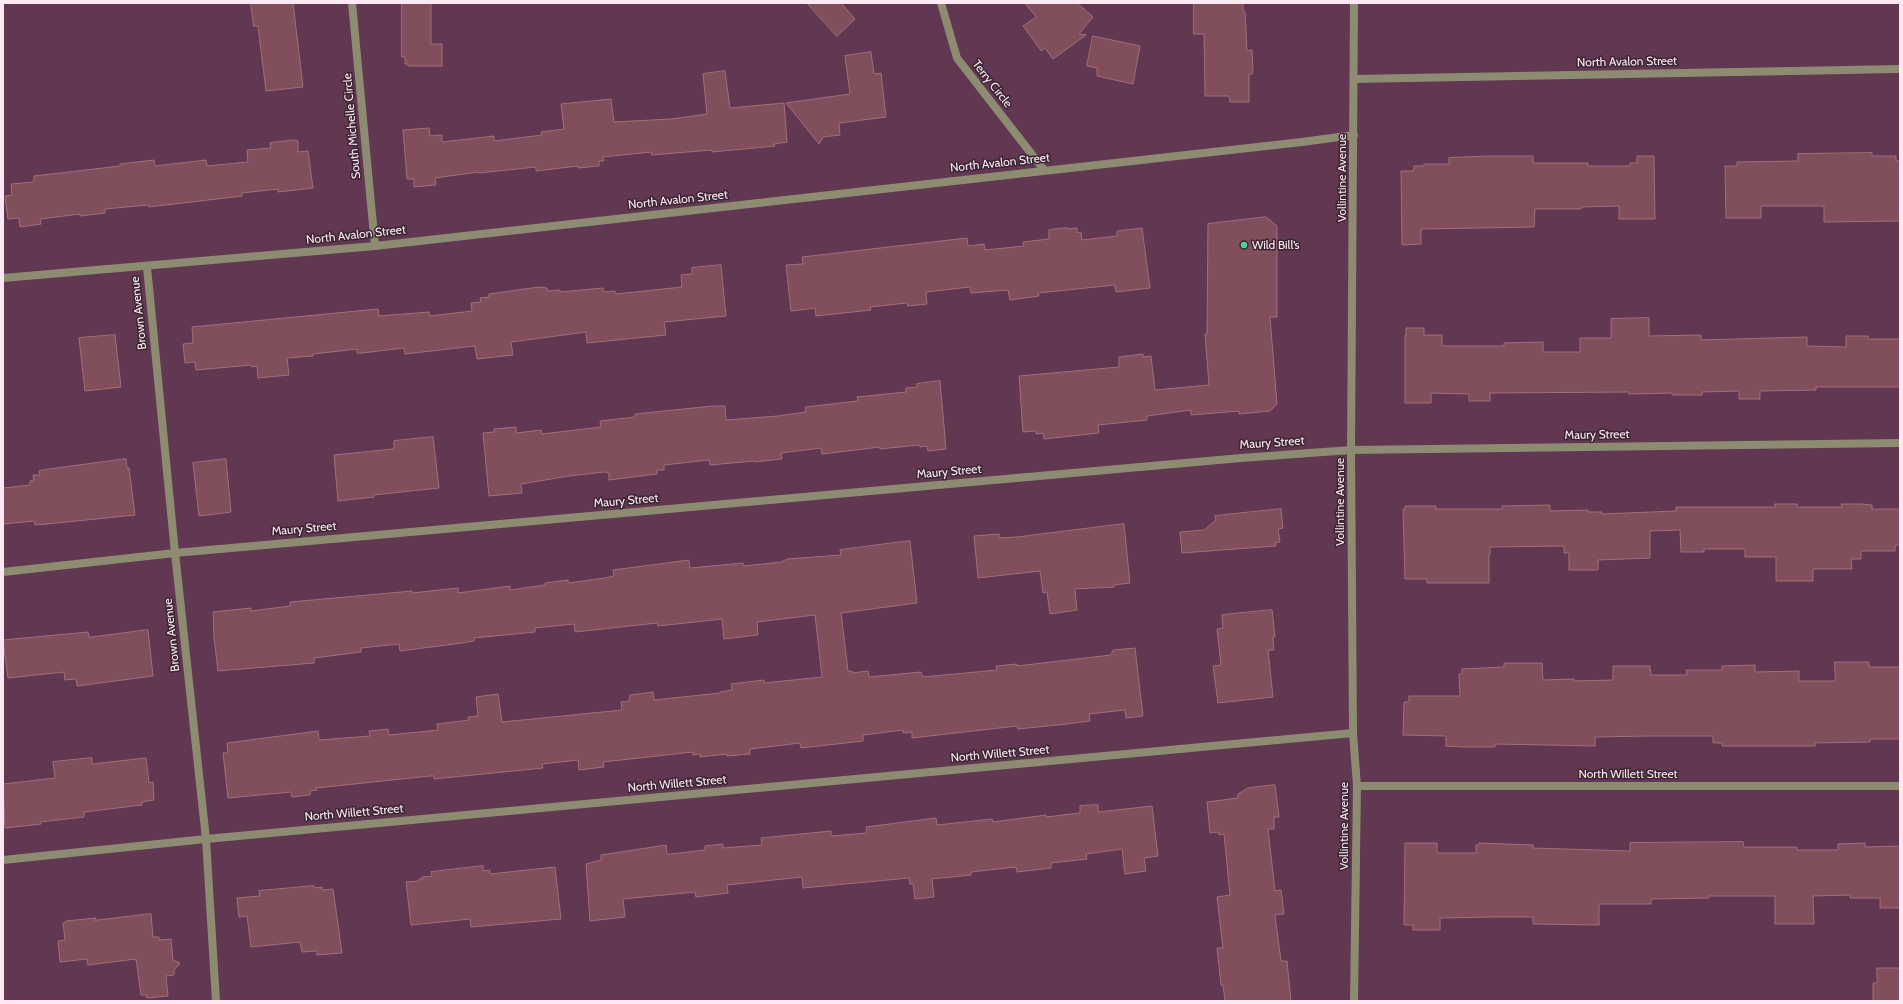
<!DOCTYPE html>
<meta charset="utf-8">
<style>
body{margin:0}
#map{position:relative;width:1903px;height:1004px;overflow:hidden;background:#613751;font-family:Cabin,sans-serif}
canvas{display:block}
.frame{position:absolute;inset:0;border:4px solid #fee8f4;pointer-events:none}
</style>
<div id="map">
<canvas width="1903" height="1004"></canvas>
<div class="frame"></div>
</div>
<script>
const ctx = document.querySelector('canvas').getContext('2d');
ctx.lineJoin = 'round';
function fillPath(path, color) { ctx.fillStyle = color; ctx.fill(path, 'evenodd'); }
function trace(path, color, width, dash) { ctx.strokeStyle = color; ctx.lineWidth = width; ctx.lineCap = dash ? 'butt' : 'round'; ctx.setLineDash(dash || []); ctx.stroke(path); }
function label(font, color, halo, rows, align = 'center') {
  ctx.font = font + ' Cabin,sans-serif'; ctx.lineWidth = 3; ctx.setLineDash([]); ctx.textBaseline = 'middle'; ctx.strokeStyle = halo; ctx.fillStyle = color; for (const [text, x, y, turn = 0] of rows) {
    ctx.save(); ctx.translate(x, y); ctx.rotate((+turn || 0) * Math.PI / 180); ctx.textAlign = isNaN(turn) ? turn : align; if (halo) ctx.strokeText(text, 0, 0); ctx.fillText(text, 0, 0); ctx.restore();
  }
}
const building = new Path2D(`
 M 251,3 L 293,3 L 303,87 L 266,91 L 258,26 L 254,26 Z
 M 402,3 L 431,3 L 431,44 L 442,44 L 442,66 L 408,66 L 408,64 L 405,64 L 405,57 L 402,57 Z
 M 807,3 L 841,3 L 855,19 L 837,36 Z
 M 1025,3 L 1077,3 L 1093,17 L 1079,34 L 1086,35 L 1053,59 L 1045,48 L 1041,51 L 1040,49 L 1023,26 L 1036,17 Z
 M 1194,3 L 1243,3 L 1243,10 L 1245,12 L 1247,51 L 1252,50 L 1253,71 L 1252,74 L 1249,74 L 1249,102 L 1230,102 L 1229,96 L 1205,96 L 1204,34 L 1194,34 Z
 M 1093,36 L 1140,46 L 1133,84 L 1097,76 L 1097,68 L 1087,66 Z
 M 871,52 L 874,74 L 881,73 L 886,117 L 839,123 L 840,135 L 823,137 L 819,144 L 786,103 L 850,94 L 845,56 Z
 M 725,71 L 730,108 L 784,103 L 787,142 L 774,144 L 775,146 L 712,152 L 712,150 L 652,155 L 651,152 L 603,157 L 604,161 L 599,161 L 599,166 L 578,168 L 578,166 L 536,171 L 536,167 L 479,173 L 478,172 L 435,178 L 436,185 L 414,187 L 414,179 L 407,179 L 403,130 L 429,128 L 430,136 L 442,135 L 442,142 L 494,136 L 494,141 L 542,135 L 541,132 L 564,129 L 561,104 L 611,99 L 614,122 L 671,119 L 707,114 L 703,74 Z
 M 294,140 L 298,141 L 298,152 L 308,151 L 313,188 L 278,192 L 278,189 L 242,193 L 242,196 L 149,207 L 148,205 L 105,209 L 105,213 L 80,216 L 80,214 L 40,219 L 41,224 L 20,227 L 19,218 L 8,219 L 5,196 L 12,195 L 11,184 L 34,182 L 34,176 L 120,166 L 120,164 L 154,160 L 155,166 L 206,160 L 207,166 L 248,162 L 247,150 L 271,148 L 270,143 Z
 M 1872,153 L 1872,156 L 1896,156 L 1896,161 L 1900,161 L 1900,221 L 1824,222 L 1824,206 L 1761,206 L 1761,218 L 1726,218 L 1725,166 L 1737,166 L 1737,162 L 1798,161 L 1798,154 Z
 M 1489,156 L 1533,156 L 1533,163 L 1588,163 L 1588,166 L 1630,166 L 1630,163 L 1637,163 L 1637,156 L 1654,156 L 1655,219 L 1619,219 L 1619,206 L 1582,207 L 1581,209 L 1535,209 L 1534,227 L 1421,229 L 1421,244 L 1402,245 L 1401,171 L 1411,171 L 1414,170 L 1414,166 L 1424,166 L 1424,164 L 1449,164 L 1449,158 Z
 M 1266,217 L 1277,226 L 1277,317 L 1270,317 L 1277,404 L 1270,411 L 1239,414 L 1239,411 L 1191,415 L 1191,410 L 1147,416 L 1147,420 L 1098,425 L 1099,433 L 1044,439 L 1043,433 L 1036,434 L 1036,431 L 1023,432 L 1019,376 L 1119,367 L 1119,357 L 1143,354 L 1143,357 L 1151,356 L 1155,390 L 1209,385 L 1205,334 L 1207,334 L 1208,224 Z
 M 1067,228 L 1067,229 L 1077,228 L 1077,233 L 1081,232 L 1082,240 L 1117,236 L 1117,231 L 1142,228 L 1150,288 L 1116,292 L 1115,285 L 1038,293 L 1039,296 L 1010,300 L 1008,290 L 971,293 L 970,287 L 926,292 L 927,304 L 908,306 L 907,303 L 870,307 L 871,310 L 816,316 L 815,308 L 791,311 L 786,265 L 803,264 L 802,257 L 967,238 L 968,246 L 984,244 L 985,250 L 1024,246 L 1023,242 L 1049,239 L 1049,230 Z
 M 721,265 L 726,316 L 664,322 L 666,335 L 587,343 L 586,332 L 511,342 L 513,355 L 477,359 L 475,346 L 405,354 L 404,348 L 362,353 L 357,353 L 357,349 L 313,354 L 313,356 L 287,358 L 289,375 L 258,378 L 257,366 L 252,367 L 251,365 L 196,370 L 195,362 L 185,363 L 183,344 L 193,343 L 192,327 L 378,309 L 379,316 L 429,312 L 430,316 L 472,311 L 471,303 L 481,302 L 480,298 L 489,297 L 489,294 L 539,287 L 547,288 L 548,291 L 560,290 L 560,292 L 603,288 L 604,292 L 615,291 L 616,294 L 682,287 L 681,275 L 692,274 L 692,268 Z
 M 1649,318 L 1649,336 L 1701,335 L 1701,340 L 1807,337 L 1807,346 L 1846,347 L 1846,336 L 1868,336 L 1868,339 L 1900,339 L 1900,387 L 1816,387 L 1816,390 L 1760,391 L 1760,399 L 1739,399 L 1739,391 L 1702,392 L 1702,395 L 1672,395 L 1672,393 L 1629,394 L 1629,392 L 1490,393 L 1490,401 L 1469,401 L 1469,394 L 1431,393 L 1431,403 L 1405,403 L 1405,335 L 1406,335 L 1406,328 L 1424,328 L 1424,335 L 1442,335 L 1442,346 L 1504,346 L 1504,343 L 1543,342 L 1543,352 L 1580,352 L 1580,338 L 1611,338 L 1611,319 Z
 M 115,335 L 121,387 L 85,391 L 79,338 Z
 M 940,381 L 946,449 L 928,451 L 927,446 L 920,447 L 919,445 L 880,449 L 880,447 L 822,454 L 821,448 L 781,453 L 782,459 L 755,462 L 754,461 L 710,465 L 709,460 L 664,465 L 664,470 L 657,470 L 657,474 L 609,480 L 609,473 L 605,472 L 569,476 L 521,484 L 522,493 L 489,496 L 483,433 L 494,432 L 494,429 L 516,427 L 516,433 L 541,430 L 542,434 L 601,427 L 600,421 L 635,417 L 635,414 L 713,406 L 725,406 L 726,420 L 778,416 L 806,412 L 805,407 L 858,401 L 857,397 L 906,392 L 906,388 L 917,387 L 917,384 Z
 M 433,437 L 439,488 L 373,495 L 374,497 L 338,501 L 334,455 L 393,449 L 394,447 L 394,441 Z
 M 126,459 L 127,468 L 129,468 L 135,515 L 47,524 L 35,525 L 34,521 L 3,524 L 3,488 L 30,485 L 30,481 L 34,480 L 33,475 L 40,475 L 39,471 L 42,470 Z
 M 226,459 L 231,512 L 199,516 L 193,463 Z
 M 1775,504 L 1797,504 L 1797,507 L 1842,507 L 1841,504 L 1861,504 L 1872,505 L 1872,509 L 1900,509 L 1900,545 L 1895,545 L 1895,551 L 1861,551 L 1861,559 L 1851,559 L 1852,569 L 1813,569 L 1813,581 L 1776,581 L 1776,557 L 1745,557 L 1745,549 L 1704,549 L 1704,552 L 1681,552 L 1680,530 L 1650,531 L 1650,558 L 1598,560 L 1598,570 L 1569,570 L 1569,553 L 1564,553 L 1564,546 L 1490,547 L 1490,554 L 1489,554 L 1489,583 L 1427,583 L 1427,579 L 1405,579 L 1403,509 L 1405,509 L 1405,506 L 1436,506 L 1436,509 L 1502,509 L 1502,506 L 1550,505 L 1550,511 L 1588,510 L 1588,512 L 1602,512 L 1602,514 L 1676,511 L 1676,507 L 1775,507 Z
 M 1281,509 L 1283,528 L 1278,529 L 1280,542 L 1275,543 L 1276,546 L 1182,553 L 1180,532 L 1204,530 L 1216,520 L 1215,516 Z
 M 1124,524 L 1130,583 L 1114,585 L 1114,587 L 1075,589 L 1077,610 L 1050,614 L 1047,592 L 1043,593 L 1040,571 L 978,578 L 974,536 L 999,534 L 999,538 L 1017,537 Z
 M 910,541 L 917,603 L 841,613 L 848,671 L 852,671 L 852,673 L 868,671 L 869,677 L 921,672 L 923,677 L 997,670 L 996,666 L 1017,664 L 1017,666 L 1111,655 L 1113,650 L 1135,648 L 1143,716 L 1126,718 L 1125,710 L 1089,714 L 1090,721 L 1067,724 L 1018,729 L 1017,726 L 912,738 L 912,732 L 903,733 L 903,730 L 863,735 L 863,741 L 801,748 L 800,743 L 750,749 L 750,754 L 727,756 L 727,754 L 700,757 L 700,754 L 693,755 L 693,752 L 603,762 L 604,767 L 579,770 L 578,760 L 542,764 L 543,768 L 434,779 L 434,776 L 430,776 L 316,788 L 317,790 L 310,791 L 310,795 L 292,797 L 291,792 L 228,798 L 223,753 L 228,753 L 227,743 L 318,731 L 319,740 L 370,736 L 369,731 L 388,729 L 389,735 L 438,730 L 437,724 L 469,720 L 468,717 L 478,716 L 476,697 L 498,694 L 502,722 L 622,710 L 621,702 L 629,701 L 630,695 L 653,692 L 654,700 L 720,693 L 720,692 L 732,690 L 731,684 L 764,680 L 764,683 L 822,677 L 815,615 L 757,622 L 758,635 L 724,639 L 722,619 L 658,626 L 657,623 L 575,632 L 574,624 L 535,628 L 535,632 L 474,638 L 474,641 L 462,643 L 400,651 L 399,644 L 361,648 L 361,652 L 314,658 L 314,663 L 218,671 L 214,638 L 213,612 L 251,608 L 251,611 L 290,606 L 290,602 L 412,591 L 412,593 L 458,588 L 458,593 L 510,586 L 510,590 L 545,585 L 545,583 L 568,580 L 568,583 L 605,578 L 614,576 L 613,570 L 689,560 L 690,568 L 743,563 L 744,566 L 781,562 L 787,559 L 841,555 L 840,550 Z
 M 1272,610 L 1275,637 L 1273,637 L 1274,650 L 1268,650 L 1273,697 L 1218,703 L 1213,666 L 1221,665 L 1217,629 L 1223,628 L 1222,615 Z
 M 148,630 L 153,676 L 77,686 L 76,679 L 65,680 L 64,672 L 8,678 L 3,640 L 88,632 L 89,637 Z
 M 1835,662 L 1869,662 L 1869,667 L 1900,667 L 1900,739 L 1870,739 L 1870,742 L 1815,743 L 1815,746 L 1722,746 L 1722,743 L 1713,743 L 1713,736 L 1647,736 L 1595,737 L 1595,746 L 1495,744 L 1495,747 L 1461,747 L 1446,746 L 1446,736 L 1403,735 L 1404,702 L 1409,702 L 1409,696 L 1460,696 L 1459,674 L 1462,674 L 1462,669 L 1504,667 L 1504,663 L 1542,663 L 1543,680 L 1574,679 L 1574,681 L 1613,680 L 1613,666 L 1650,666 L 1651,675 L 1687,675 L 1686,670 L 1722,670 L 1722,666 L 1755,665 L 1755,672 L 1799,671 L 1799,681 L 1835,681 Z
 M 92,758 L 92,764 L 146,758 L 149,783 L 153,782 L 154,800 L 142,802 L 142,805 L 84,812 L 84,817 L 40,822 L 41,824 L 5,828 L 3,784 L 55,778 L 53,762 Z
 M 1275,785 L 1279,817 L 1274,817 L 1274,829 L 1268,829 L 1275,891 L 1281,890 L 1282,897 L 1284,914 L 1275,915 L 1281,961 L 1287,961 L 1291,1001 L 1225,1001 L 1223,985 L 1221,985 L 1217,948 L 1223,948 L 1217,897 L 1230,895 L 1224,834 L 1219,835 L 1219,832 L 1210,833 L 1207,802 L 1238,798 L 1238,794 L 1248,788 Z
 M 1098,805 L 1098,812 L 1152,806 L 1158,856 L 1144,858 L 1146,871 L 1125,874 L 1122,849 L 1086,854 L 1087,859 L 1051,863 L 1051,868 L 1017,872 L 1016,867 L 971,872 L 971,875 L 932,879 L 934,897 L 915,899 L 913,884 L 910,884 L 909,878 L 803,888 L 802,877 L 727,885 L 728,893 L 696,897 L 695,892 L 623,899 L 625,917 L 590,921 L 586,864 L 601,860 L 601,855 L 666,845 L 667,854 L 671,854 L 705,850 L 705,846 L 723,844 L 723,848 L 762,845 L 761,838 L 831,831 L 831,836 L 867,833 L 866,827 L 936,818 L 937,825 L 992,819 L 993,822 L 1046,815 L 1046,817 L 1080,813 L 1080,806 Z
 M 1743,842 L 1744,847 L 1797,847 L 1797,850 L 1838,850 L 1838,844 L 1865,843 L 1865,847 L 1900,846 L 1900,908 L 1880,908 L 1880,898 L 1850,898 L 1850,895 L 1813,896 L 1814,924 L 1775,924 L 1775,896 L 1709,896 L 1709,898 L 1651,899 L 1651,904 L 1599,904 L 1599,925 L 1533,924 L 1533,917 L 1493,917 L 1440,918 L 1440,930 L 1413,930 L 1413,925 L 1404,925 L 1405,843 L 1437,843 L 1437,853 L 1476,853 L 1476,845 L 1479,845 L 1479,843 L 1533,845 L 1533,848 L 1630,851 L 1630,843 Z
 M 483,866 L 483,871 L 490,870 L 490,874 L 555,867 L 561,919 L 471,927 L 470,919 L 411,925 L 406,882 L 419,881 L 419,879 L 423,879 L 422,877 L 432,876 L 431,872 Z
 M 314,886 L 314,888 L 322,887 L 322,890 L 333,889 L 342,953 L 317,955 L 317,951 L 302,952 L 300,942 L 251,947 L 247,916 L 239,917 L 237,898 L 260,896 L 259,891 Z
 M 151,914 L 153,937 L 159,937 L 159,940 L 171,939 L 173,960 L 180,963 L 174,970 L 174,975 L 166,976 L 168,996 L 147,998 L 146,995 L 141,995 L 136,959 L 88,965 L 87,959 L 60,962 L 58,941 L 65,940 L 63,923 L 66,922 L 66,921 L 96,918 L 95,920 Z
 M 1877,968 L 1900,968 L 1900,1001 L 1873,1001 L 1873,983 L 1877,983 Z`);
const minor = new Path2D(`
 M 352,3 L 375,246
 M 941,3 L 957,58 L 1044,170
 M 1354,79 L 1900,69
 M 147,267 L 175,553 L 206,839 L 216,1001
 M 3,278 L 375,246 L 1302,142 L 1354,135
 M 3,572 L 175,553 L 1241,458 L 1351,450 L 1900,443
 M 1357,786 L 1900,786
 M 3,860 L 206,839 L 1353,733`);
const tertiary = new Path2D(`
 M 1354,1001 L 1357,786 L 1353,733 L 1351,450 L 1354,3`);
const markers = [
 [1244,245,4,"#49d49d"]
];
const streetNames = [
 ["North Avalon Street",1627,62,-1],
 ["Terry Circle",992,84,52],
 ["South Michelle Circle",352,126,-95],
 ["North Avalon Street",1000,163,-6],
 ["Vollintine Avenue",1342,178,-90],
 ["North Avalon Street",678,200,-6],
 ["North Avalon Street",356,235,-6],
 ["Brown Avenue",139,313,-96],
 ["Maury Street",1597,435,-1],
 ["Maury Street",1272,443,-4],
 ["Maury Street",949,472,-5],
 ["Maury Street",626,501,-5],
 ["Vollintine Avenue",1340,502,-90],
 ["Maury Street",304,529,-5],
 ["Brown Avenue",172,635,-96],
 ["North Willett Street",1000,754,-5],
 ["North Willett Street",1628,774],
 ["North Willett Street",677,784,-5],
 ["North Willett Street",354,813,-5],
 ["Vollintine Avenue",1344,826,-90]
];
const poiNames = [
 ["Wild Bill’s",1252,245]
];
fillPath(building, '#814e5c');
trace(building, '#a36e7b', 1);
trace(minor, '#8d8b71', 8);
trace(tertiary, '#8d8b71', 8);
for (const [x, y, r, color] of markers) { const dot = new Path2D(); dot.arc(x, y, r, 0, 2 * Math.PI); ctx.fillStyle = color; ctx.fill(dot); trace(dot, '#3a2632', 1.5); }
label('12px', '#fee8f4', '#3a2632', streetNames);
label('12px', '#fee8f4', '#3a2632', poiNames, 'left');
</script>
